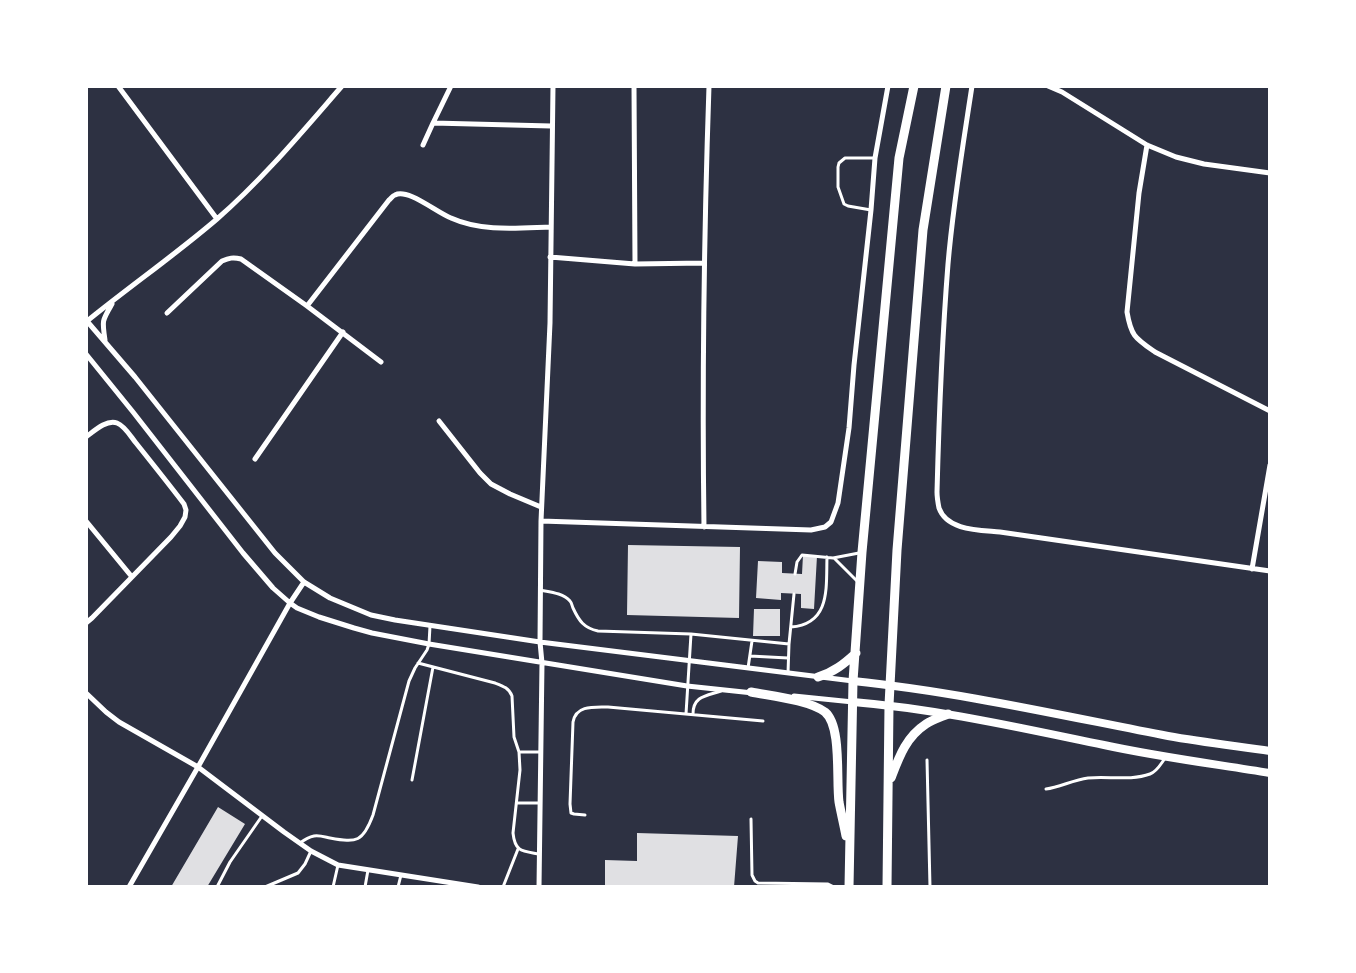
<!DOCTYPE html>
<style>
body{margin:0}
#map{position:relative;width:1356px;height:973px;overflow:hidden;background:#2d3142;font-family:"Alegreya Sans",sans-serif}
canvas{display:block}
.frame{position:absolute;inset:0;border:88px solid #fff;pointer-events:none}
</style>
<div id="map">
<canvas width="1356" height="973"></canvas>
<div class="frame"></div>
</div>
<script>
const ctx = document.querySelector('canvas').getContext('2d');
ctx.lineJoin = 'round';
function fillPath(path, color) { ctx.fillStyle = color; ctx.fill(path, 'evenodd'); }
function trace(path, color, width, dash) { ctx.strokeStyle = color; ctx.lineWidth = width; ctx.lineCap = dash ? 'butt' : 'round'; ctx.setLineDash(dash || []); ctx.stroke(path); }
const building = new Path2D(`
 M 628,545 L 740,547 L 739,618 L 627,615 Z
 M 803,555 L 817,556 L 814,609 L 801,608 L 801,594 L 781,593 L 781,600 L 756,598 L 758,561 L 782,562 L 782,573 L 802,574 Z
 M 754,609 L 780,609 L 780,636 L 753,636 Z
 M 218,807 L 245,824 L 207,887 L 171,887 Z
 M 637,833 L 738,836 L 734,887 L 605,887 L 605,860 L 637,861 Z`);
const service = new Path2D(`
 M 871,210 L 848,206 L 844,204 L 838,187 L 838,167 L 839,163 L 845,158 L 875,158
 M 834,558 L 858,582
 M 795,574 L 797,562 L 802,555 L 833,558 L 859,553
 M 540,590 C 550,592 563,593 570,601 C 572,603 572,606 573,608 C 579,621 584,628 598,631 L 691,634 L 789,644 L 794,594
 M 791,627 C 831,624 826,587 827,557
 M 750,656 L 788,658
 M 418,663 L 495,683 C 503,686 509,688 512,696 L 514,737 L 519,752 L 520,770 L 513,833 C 515,852 522,851 539,854
 M 748,668 L 752,641
 M 788,673 L 789,644
 M 686,714 L 691,634
 M 693,714 C 693,696 706,696 721,691
 M 519,752 L 541,752
 M 927,760 L 930,887
 M 412,780 L 433,667
 M 1046,789 C 1060,787 1073,780 1088,778 C 1108,776 1131,781 1150,774 C 1158,771 1161,763 1166,757
 M 517,803 L 540,803
 M 585,815 L 574,814 L 571,813 L 570,804 L 573,722 C 576,705 594,707 608,707 L 763,721
 M 751,819 L 752,875 L 755,881 L 758,883 L 828,884 L 834,887
 M 300,843 C 304,840 309,837 314,836 C 319,835 325,837 330,838 C 357,843 363,842 373,815 L 409,681 L 415,668 L 427,650 L 429,644 L 430,626
 M 217,887 L 230,862 L 262,816
 M 265,887 L 298,873 L 305,864 L 311,851
 M 333,887 L 338,865
 M 365,887 L 368,870
 M 398,887 L 401,875
 M 503,887 L 518,849`);
const minor = new Path2D(`
 M 118,86 L 217,219
 M 634,86 L 635,264
 M 972,86 C 963,145 953,204 948,264 C 942,340 939,415 937,492 C 937,497 938,503 939,508 C 947,531 980,530 1000,532 L 1270,571
 M 1048,86 L 1062,92 L 1147,145 L 1176,157 L 1204,164 L 1270,173
 M 433,123 L 451,86
 M 423,145 L 433,123 L 551,126
 M 1147,145 L 1139,193 L 1127,312 C 1131,336 1135,338 1155,352 L 1270,411
 M 550,257 L 635,264 L 704,263
 M 307,306 L 381,362
 M 167,313 L 222,261 C 229,258 233,257 241,259 L 307,306 L 389,200 C 391,199 392,196 395,195 C 408,188 437,213 451,218 C 482,232 518,228 551,227
 M 86,320 L 135,377 L 275,553 L 304,582 L 330,598 L 371,615 L 395,620 L 540,642 L 853,681
 M 86,322 C 129,287 175,255 217,219 C 263,179 302,132 342,86
 M 105,340 C 102,320 102,321 112,304
 M 86,354 L 133,412 L 243,553 L 273,588 L 290,603 L 297,608 L 319,617 L 354,628 L 372,633 L 429,644 L 687,686 L 753,693
 M 439,421 L 480,473 L 491,484 L 510,494 L 541,507
 M 86,437 C 94,431 107,419 117,423 C 125,426 131,437 136,443 C 152,463 168,483 184,504 L 186,510 L 185,517 L 180,526 L 171,537 L 92,618 L 86,623
 M 255,459 L 343,332
 M 86,521 L 132,577
 M 541,521 L 811,530 L 825,527 L 831,522 L 838,503 L 849,428 L 854,365 L 871,210 L 875,158 L 888,86
 M 704,527 C 702,380 704,233 709,86
 M 1252,569 L 1270,465
 M 86,693 L 106,712 L 119,722 L 198,767 L 284,832 L 311,851 L 338,865 L 478,887
 M 794,696 L 853,702
 M 129,887 L 198,767 L 290,603 L 304,582
 M 539,887 L 542,663 L 540,642 L 541,521 L 550,323 L 553,86`);
const tertiary = new Path2D(`
 M 853,681 C 959,692 1064,716 1168,736 C 1202,742 1236,746 1270,751
 M 853,702 C 938,709 1021,728 1104,745 C 1159,757 1215,764 1270,773`);
const secondary = new Path2D(`
 M 818,677 C 834,672 844,664 856,653
 M 751,692 C 771,696 809,700 825,712 C 842,726 836,780 839,802 C 841,813 844,825 846,836
 M 891,778 C 899,757 906,737 926,724 C 932,720 941,717 948,714
 M 849,887 L 853,681 L 862,552 L 899,158 L 914,86
 M 887,887 L 889,705 L 897,550 L 923,230 L 946,86`);
fillPath(building, '#e0e0e3');
trace(service, '#fff', 3);
trace(minor, '#fff', 5);
trace(tertiary, '#fff', 8);
trace(secondary, '#fff', 9);
</script>
